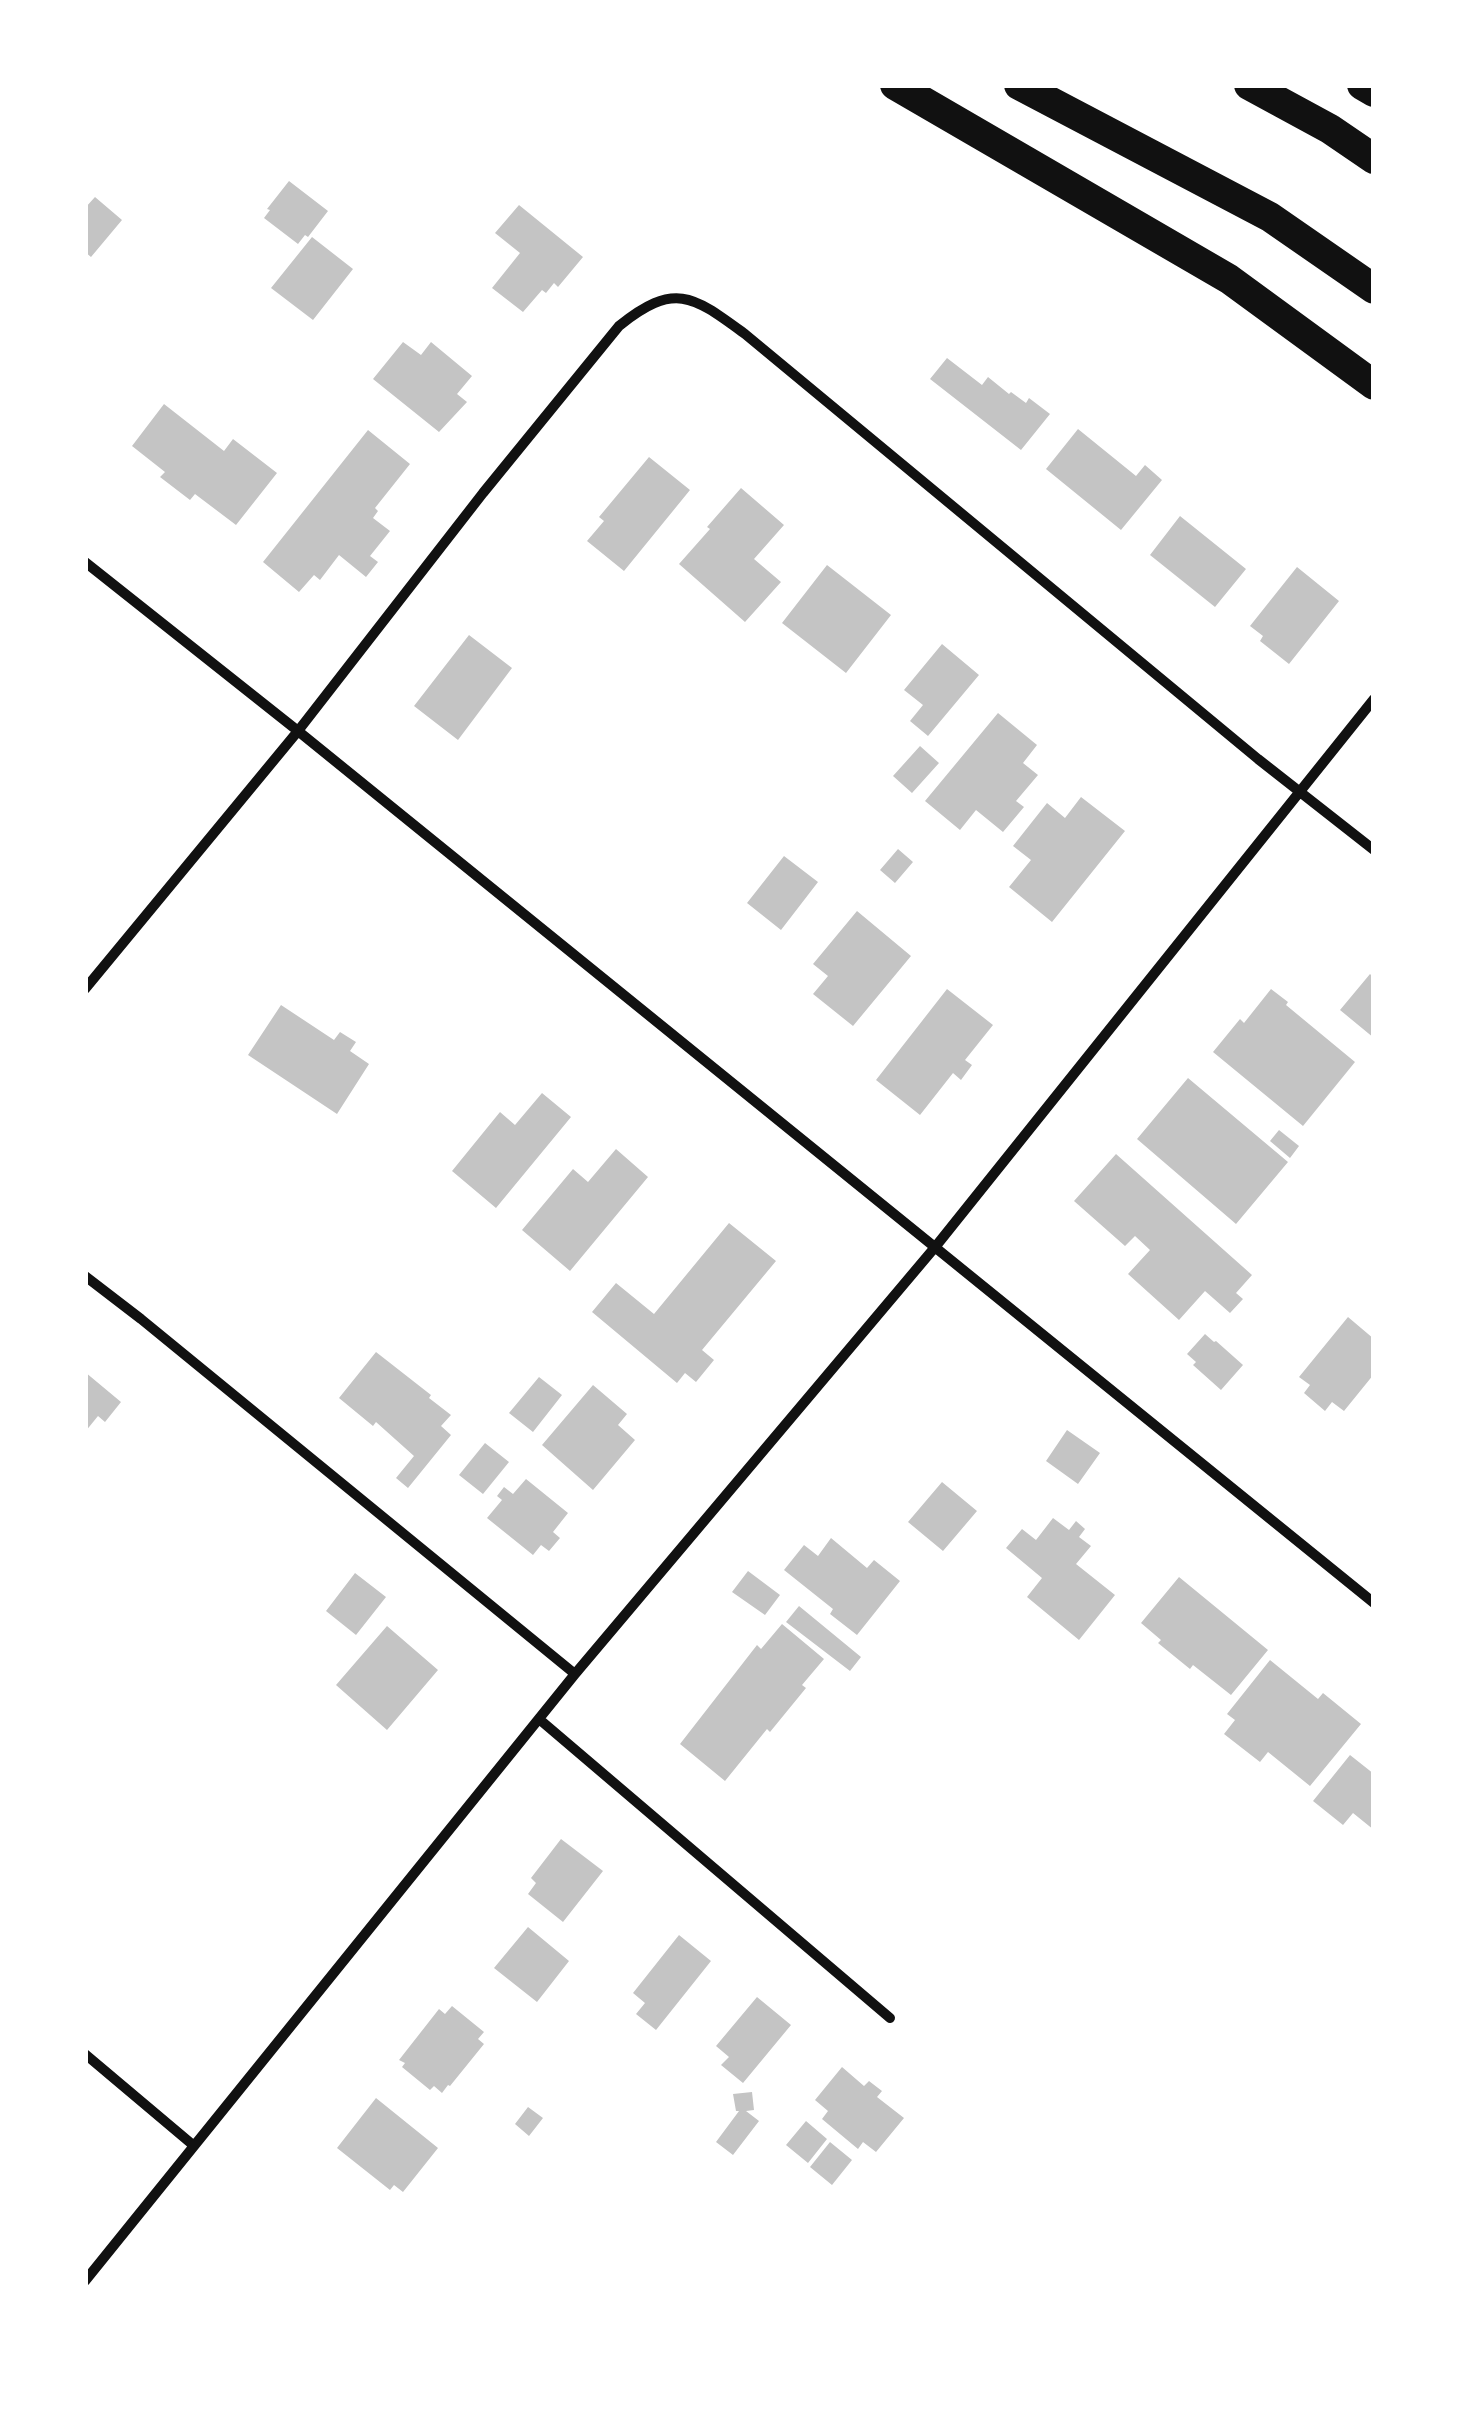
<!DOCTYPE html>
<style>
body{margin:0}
#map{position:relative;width:1459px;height:2432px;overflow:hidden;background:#fff;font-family:Quicksand,sans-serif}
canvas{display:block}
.frame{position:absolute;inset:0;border:88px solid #fff;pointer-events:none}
</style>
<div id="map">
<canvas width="1459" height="2432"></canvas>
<div class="frame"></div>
</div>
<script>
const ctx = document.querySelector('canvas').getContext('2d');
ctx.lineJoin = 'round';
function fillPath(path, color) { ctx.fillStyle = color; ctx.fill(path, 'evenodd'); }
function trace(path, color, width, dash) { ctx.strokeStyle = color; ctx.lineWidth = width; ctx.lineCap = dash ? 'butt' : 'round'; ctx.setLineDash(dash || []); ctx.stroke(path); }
const building = new Path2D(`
 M 289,181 L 328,211 L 308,237 L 305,235 L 298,244 L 264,218 L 270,210 L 267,209 Z
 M 95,197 L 122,220 L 91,257 L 85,252 L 85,208 Z
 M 519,205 L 583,257 L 558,287 L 554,283 L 546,293 L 542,290 L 523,312 L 492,288 L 520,253 L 495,233 Z
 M 312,237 L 353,269 L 313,320 L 271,288 Z
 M 403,342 L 421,355 L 431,342 L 472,376 L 457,394 L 467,402 L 439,432 L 373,379 Z
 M 947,358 L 982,385 L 988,377 L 1009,394 L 1011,392 L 1026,403 L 1029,398 L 1050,414 L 1021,450 L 930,379 Z
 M 164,404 L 224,451 L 233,439 L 277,473 L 236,525 L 195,494 L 190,500 L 160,477 L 165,472 L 132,446 Z
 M 1078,429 L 1136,476 L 1145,465 L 1162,480 L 1121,530 L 1046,469 Z
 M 368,430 L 410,464 L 375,508 L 378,511 L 373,518 L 390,531 L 370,556 L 378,562 L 366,577 L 339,555 L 320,580 L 314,575 L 299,592 L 263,562 Z
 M 649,457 L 690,490 L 624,571 L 587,541 L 604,521 L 599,517 Z
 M 741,488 L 784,525 L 754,559 L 781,582 L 745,622 L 679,564 L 710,529 L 707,527 Z
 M 1180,516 L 1246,569 L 1215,607 L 1150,555 Z
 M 827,565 L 891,615 L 846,673 L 782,623 Z
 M 1297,567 L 1339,601 L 1289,664 L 1260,641 L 1263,636 L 1250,626 Z
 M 469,635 L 512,668 L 458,740 L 414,706 Z
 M 942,644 L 979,675 L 928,736 L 910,721 L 923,705 L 904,690 Z
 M 998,713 L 1037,745 L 1023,763 L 1038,775 L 1016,801 L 1024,807 L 1003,832 L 976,810 L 960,830 L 925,801 Z
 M 920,746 L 939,763 L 912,793 L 893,776 Z
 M 1081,797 L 1125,831 L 1052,922 L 1009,887 L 1031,860 L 1013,846 L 1047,803 L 1065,818 Z
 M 898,849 L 913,862 L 895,883 L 880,870 Z
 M 784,856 L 818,882 L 781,930 L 747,903 Z
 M 857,911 L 911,956 L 853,1026 L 813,994 L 828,976 L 813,964 Z
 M 1370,974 L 1374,978 L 1374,1038 L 1340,1010 Z
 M 947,989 L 993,1025 L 965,1060 L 972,1065 L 961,1080 L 953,1073 L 920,1115 L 876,1080 Z
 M 1271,989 L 1288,1002 L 1286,1005 L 1355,1062 L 1303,1126 L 1213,1052 L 1240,1019 L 1244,1023 Z
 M 281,1005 L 334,1040 L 340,1032 L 356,1042 L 350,1051 L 369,1064 L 337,1114 L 248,1055 Z
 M 1188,1078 L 1288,1162 L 1236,1224 L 1137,1139 Z
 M 542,1093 L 571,1117 L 496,1208 L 452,1171 L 500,1112 L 515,1125 Z
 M 1279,1130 L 1299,1146 L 1290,1158 L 1270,1141 Z
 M 616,1149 L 648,1177 L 570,1271 L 522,1230 L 573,1169 L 588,1182 Z
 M 1116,1154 L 1252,1275 L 1236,1293 L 1243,1299 L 1230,1313 L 1205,1291 L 1179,1320 L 1128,1274 L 1150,1250 L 1135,1236 L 1125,1246 L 1074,1201 Z
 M 729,1223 L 776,1261 L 702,1350 L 714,1360 L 696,1382 L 685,1373 L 677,1383 L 592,1312 L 616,1283 L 654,1314 Z
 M 1348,1317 L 1374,1339 L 1374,1374 L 1344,1411 L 1332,1402 L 1325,1411 L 1304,1393 L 1310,1385 L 1299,1377 Z
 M 1205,1334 L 1214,1342 L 1216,1341 L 1243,1365 L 1221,1390 L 1193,1365 L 1196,1362 L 1187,1354 Z
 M 376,1352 L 431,1395 L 429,1398 L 451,1415 L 441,1426 L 451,1435 L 408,1488 L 396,1478 L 414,1456 L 376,1422 L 373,1426 L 339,1398 Z
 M 85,1372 L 121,1402 L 105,1422 L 98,1416 L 85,1432 Z
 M 539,1377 L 562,1395 L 533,1432 L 509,1413 Z
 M 593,1385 L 627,1414 L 618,1425 L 635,1440 L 593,1490 L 542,1445 Z
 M 1067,1430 L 1100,1453 L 1078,1484 L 1046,1461 Z
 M 485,1443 L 509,1462 L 483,1494 L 459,1475 Z
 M 526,1479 L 568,1513 L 553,1532 L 560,1538 L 549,1551 L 541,1545 L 533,1555 L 487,1518 L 502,1500 L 497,1496 L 504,1487 L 513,1494 Z
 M 942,1482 L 977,1511 L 943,1551 L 908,1522 Z
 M 1053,1518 L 1069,1530 L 1076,1521 L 1085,1529 L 1079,1537 L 1091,1546 L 1076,1564 L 1115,1595 L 1079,1640 L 1027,1597 L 1042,1578 L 1006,1548 L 1022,1529 L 1036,1540 Z
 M 831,1538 L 867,1568 L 874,1560 L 900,1581 L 857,1635 L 830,1614 L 833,1609 L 784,1570 L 804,1545 L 818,1556 Z
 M 748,1571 L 780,1595 L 765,1615 L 732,1592 Z
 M 355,1573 L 386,1597 L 356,1635 L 326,1611 Z
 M 1179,1577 L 1268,1650 L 1231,1695 L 1193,1665 L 1190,1669 L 1158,1643 L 1161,1640 L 1141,1623 Z
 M 799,1606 L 861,1657 L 850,1671 L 786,1622 Z
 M 782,1624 L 824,1659 L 802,1685 L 806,1688 L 770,1732 L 767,1729 L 725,1781 L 680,1744 L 757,1645 L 761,1649 Z
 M 387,1626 L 438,1670 L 387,1730 L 336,1685 Z
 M 1270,1660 L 1318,1699 L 1323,1693 L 1361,1724 L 1310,1786 L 1268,1752 L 1260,1762 L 1224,1734 L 1235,1720 L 1227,1714 Z
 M 1350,1755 L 1374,1774 L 1374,1830 L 1353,1813 L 1343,1825 L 1313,1801 Z
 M 561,1839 L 603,1871 L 563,1922 L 528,1894 L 536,1883 L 531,1878 Z
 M 528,1927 L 569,1961 L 537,2002 L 494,1968 Z
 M 679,1935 L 711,1961 L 656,2030 L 636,2014 L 645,2003 L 633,1993 Z
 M 757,1997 L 791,2025 L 743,2083 L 721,2065 L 729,2057 L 716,2046 Z
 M 452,2006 L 484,2032 L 478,2039 L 484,2044 L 450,2086 L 448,2085 L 442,2093 L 434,2086 L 430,2090 L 402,2067 L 405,2063 L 399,2060 L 439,2009 L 445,2014 Z
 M 842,2067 L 864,2086 L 869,2081 L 882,2091 L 877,2097 L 904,2118 L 876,2152 L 863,2142 L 858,2149 L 822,2119 L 828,2111 L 815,2100 Z
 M 752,2092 L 754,2110 L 746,2111 L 759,2121 L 733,2155 L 716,2142 L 739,2111 L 736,2111 L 733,2094 Z
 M 376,2098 L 438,2148 L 403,2192 L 394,2185 L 390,2190 L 337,2148 Z
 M 528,2107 L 543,2118 L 529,2136 L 515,2124 Z
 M 806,2121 L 827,2139 L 808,2163 L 786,2145 Z
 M 830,2142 L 852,2160 L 832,2185 L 810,2167 Z`);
const minor = new Path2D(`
 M 85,562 L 298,731 L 1374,1603
 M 85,989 L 298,731 L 483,493 L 619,326 C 675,281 693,296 745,334 L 1258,759 L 1374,850
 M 85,1276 L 141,1319 L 575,1674
 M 539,1719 L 890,2018
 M 85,2054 L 193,2145
 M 85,2281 L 575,1674 L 936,1246 L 1374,699`);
const motorway = new Path2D(`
 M 895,85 L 1229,279 L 1374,385
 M 1019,85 L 1270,217 L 1374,289
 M 1249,85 L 1330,129 L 1374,159
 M 1362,85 L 1374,92`);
fillPath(building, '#c4c4c4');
trace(minor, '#111', 10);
trace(motorway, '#111', 30);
</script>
